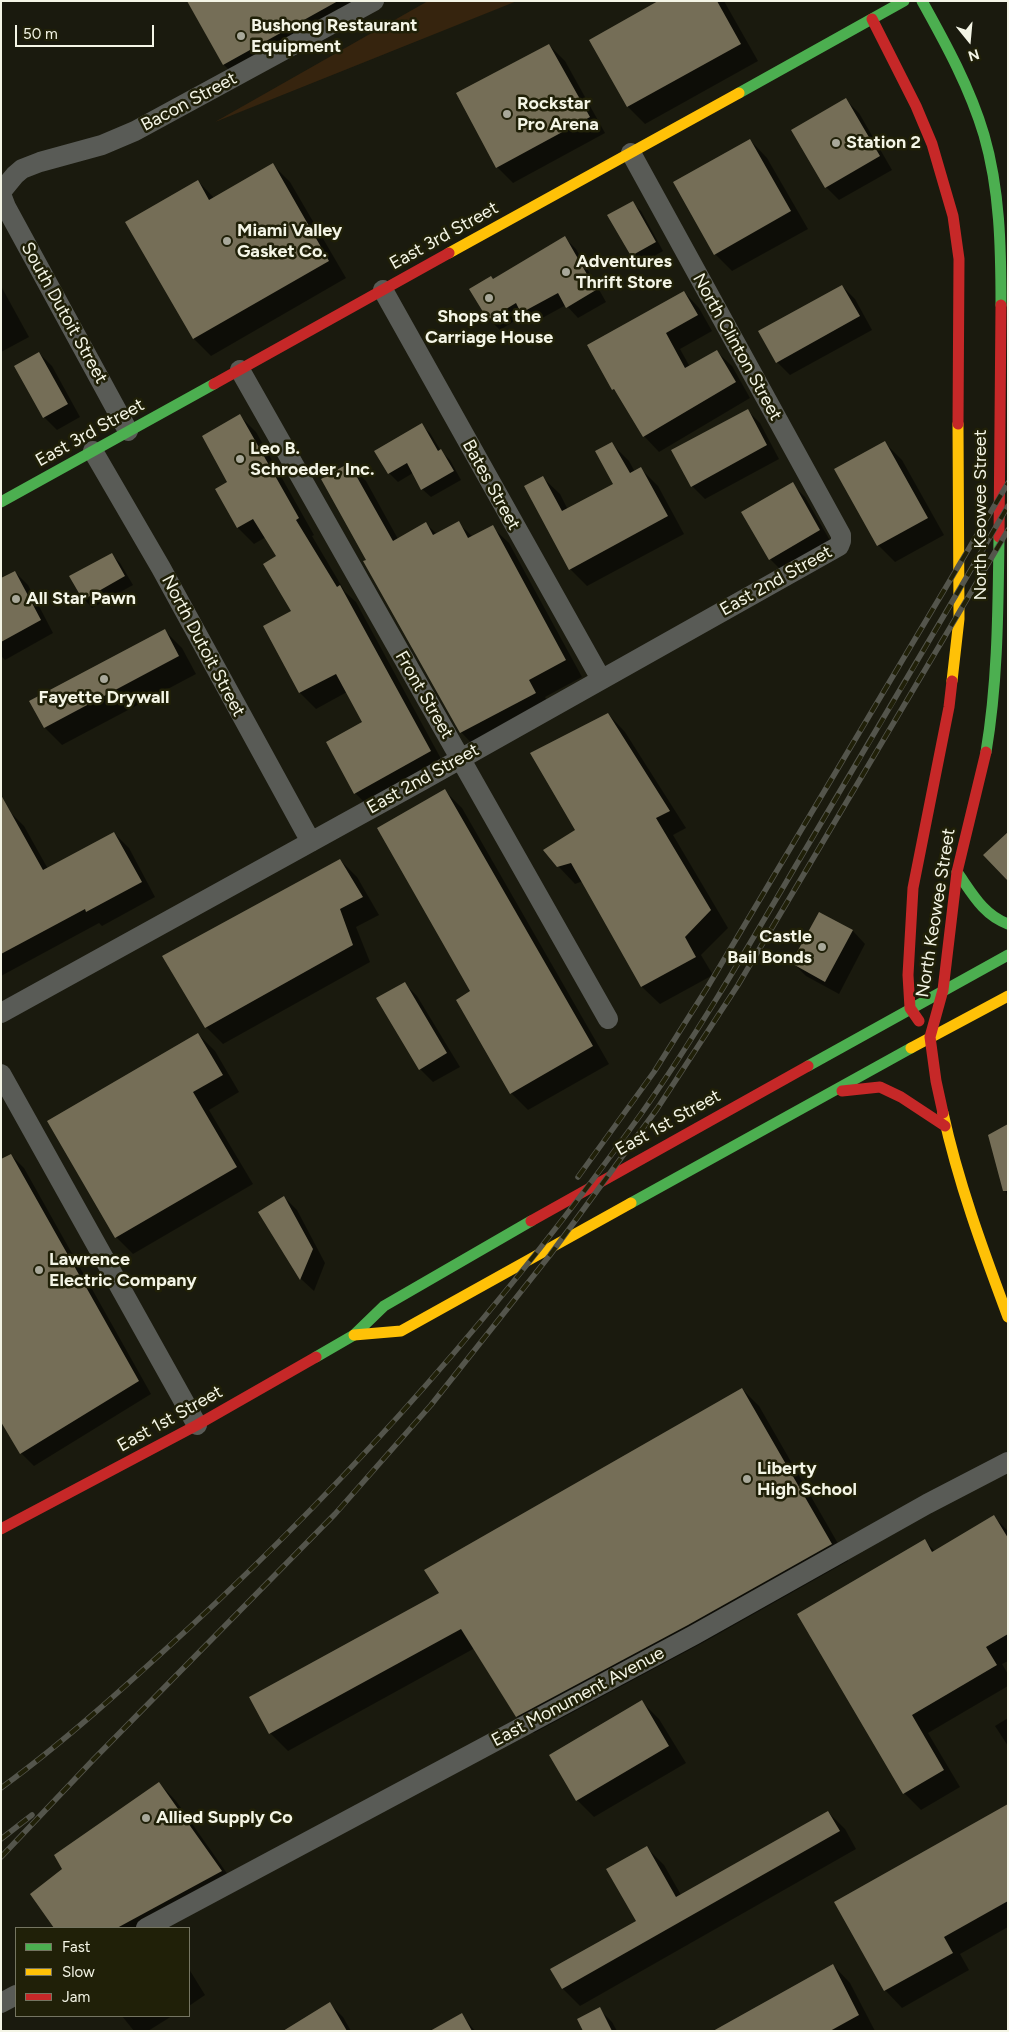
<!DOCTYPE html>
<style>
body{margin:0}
#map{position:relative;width:1009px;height:2032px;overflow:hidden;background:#1a1a0e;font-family:Figtree,sans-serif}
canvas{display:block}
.frame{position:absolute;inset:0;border:2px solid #f4f5e6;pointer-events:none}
.legend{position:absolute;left:15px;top:1927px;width:175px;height:90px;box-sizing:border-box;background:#202008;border:1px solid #757561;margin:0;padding:6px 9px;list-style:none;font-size:15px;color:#f4f5e6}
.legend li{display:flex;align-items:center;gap:10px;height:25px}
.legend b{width:25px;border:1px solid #757561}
.north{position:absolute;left:944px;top:15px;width:50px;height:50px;-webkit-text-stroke:4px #202008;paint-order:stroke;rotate:163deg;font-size:14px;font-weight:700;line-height:20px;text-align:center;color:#f4f5e6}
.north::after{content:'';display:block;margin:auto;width:18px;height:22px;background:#f4f5e6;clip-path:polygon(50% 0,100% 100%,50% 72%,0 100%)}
.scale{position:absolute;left:15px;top:25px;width:139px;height:22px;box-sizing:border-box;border:2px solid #f4f5e6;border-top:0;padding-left:6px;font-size:15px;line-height:18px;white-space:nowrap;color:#f4f5e6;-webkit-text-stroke:4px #202008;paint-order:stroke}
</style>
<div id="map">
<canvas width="1009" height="2032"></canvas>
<div class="frame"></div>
<ul class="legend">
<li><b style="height:6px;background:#4caf50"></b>Fast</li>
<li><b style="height:6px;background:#ffc107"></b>Slow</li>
<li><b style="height:6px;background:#c62828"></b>Jam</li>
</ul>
<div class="north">N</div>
<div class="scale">50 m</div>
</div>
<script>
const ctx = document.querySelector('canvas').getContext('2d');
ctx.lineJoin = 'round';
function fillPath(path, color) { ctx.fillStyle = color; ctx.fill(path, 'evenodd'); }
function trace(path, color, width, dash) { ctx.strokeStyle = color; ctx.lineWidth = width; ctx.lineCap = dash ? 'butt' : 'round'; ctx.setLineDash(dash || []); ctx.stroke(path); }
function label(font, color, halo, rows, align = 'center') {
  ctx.font = font + ' Figtree,sans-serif'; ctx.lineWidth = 5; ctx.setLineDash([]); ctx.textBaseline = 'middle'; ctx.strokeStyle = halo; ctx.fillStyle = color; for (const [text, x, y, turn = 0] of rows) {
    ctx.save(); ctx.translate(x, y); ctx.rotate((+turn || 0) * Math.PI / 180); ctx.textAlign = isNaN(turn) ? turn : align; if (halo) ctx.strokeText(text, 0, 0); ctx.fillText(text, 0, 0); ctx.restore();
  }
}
const green = new Path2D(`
 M 428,1 L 517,1 L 215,122 Z`);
const shadow = new Path2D(`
 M 188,1 L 387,1 L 241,82 L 224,65 Z
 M 661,1 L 724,1 L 758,61 L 645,124 L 628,107 L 591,40 Z
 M 549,45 L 565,61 L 605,133 L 513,183 L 497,167 Z
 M 846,100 L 859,113 L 892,170 L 839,200 L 826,187 Z
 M 750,140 L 767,158 L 808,229 L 732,271 L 715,254 Z
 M 273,165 L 290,182 L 346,278 L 211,356 L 194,339 L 198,181 L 214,198 Z
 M 632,203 L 641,211 L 663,251 L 640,264 L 632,256 L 609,216 Z
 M 565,238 L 576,249 L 606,302 L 578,318 L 566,305 L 533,323 L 524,315 L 500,330 L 489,319 L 494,280 Z
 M 1,286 L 29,337 L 1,352 Z
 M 842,286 L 855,299 L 872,330 L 790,375 L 777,362 Z
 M 684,292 L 699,308 L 712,331 L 680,349 L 690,367 L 716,351 L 732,366 L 750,398 L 659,452 L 644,436 L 620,396 L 613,389 Z
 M 39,353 L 52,366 L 80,417 L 57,430 L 44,417 Z
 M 747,410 L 760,423 L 779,459 L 705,499 L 692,486 Z
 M 240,416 L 256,432 L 314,535 L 312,536 L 345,592 L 356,602 L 446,768 L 371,809 L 355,793 L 364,722 L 347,692 L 316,709 L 300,693 L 265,627 L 293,611 L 277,556 L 266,537 L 254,544 L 238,528 L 217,489 L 229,482 Z
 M 421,425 L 430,433 L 441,451 L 450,460 L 461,480 L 431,497 L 422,489 L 413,473 L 398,482 L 389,473 L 376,451 Z
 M 885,443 L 902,460 L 944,535 L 895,562 L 878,545 Z
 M 612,444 L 629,461 L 635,472 L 641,469 L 658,486 L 684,534 L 587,586 L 570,569 L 542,477 L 560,494 L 568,510 L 615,484 Z
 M 349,465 L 366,481 L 398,539 L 426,524 L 437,534 L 458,523 L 473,537 L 492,527 L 509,543 L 582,677 L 545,697 L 552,710 L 477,749 L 461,732 L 368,560 Z
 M 792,484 L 805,497 L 832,544 L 783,572 L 770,559 Z
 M 111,554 L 120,563 L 133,585 L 92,608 L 84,599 Z
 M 15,572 L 28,585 L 53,633 L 5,660 L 1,656 L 1,580 Z
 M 165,631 L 182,648 L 196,674 L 62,745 L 45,728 Z
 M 608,714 L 625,732 L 686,828 L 673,835 L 728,928 L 701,955 L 713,975 L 660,1004 L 642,987 L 583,881 L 575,884 L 558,866 L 576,830 Z
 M 445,791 L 462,808 L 609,1064 L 528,1110 L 511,1093 L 472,992 Z
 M 9,811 L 24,826 L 48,869 L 114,833 L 129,848 L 155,897 L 102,926 L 99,923 L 1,976 L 1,816 Z
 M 340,860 L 357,877 L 379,915 L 356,927 L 370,962 L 223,1044 L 206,1027 Z
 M 820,913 L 853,931 L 865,944 L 839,994 L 806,976 L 793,963 Z
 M 404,983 L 417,996 L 460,1067 L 433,1082 L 420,1069 L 378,999 Z
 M 198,1034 L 215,1051 L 239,1092 L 209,1110 L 253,1184 L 133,1254 L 116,1237 Z
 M 1008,1125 L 1008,1199 L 989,1136 Z
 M 11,1155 L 24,1168 L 151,1394 L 34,1466 L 21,1453 Z
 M 284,1197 L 297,1210 L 325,1263 L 314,1291 L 301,1279 L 260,1212 Z
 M 742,1389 L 759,1406 L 848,1561 L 706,1641 L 534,1733 L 517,1716 L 475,1648 L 288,1751 L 270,1733 L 251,1698 L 440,1594 Z
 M 994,1517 L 1008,1531 L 1008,1661 L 1002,1664 L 1008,1674 L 1008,1686 L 928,1733 L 960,1787 L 921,1810 L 904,1793 L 924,1541 L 935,1551 Z
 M 642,1702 L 659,1719 L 686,1763 L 594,1817 L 577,1800 Z
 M 1008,1718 L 1008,1746 L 995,1726 Z
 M 159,1783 L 176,1801 L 238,1889 L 165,1928 L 56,1928 L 31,1894 L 64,1869 Z
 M 1008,1806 L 1008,1927 L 960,1954 L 969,1970 L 902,2008 L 885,1990 L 836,1902 Z
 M 828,1812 L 845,1829 L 856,1849 L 580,2006 L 562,1988 L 637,1921 L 647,1848 L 664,1865 L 681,1895 Z
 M 833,1965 L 850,1983 L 875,2031 L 716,2031 Z
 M 189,1969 L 205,1995 L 189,2006 Z
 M 330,2004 L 343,2017 L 351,2031 L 285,2031 Z
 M 599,2009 L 612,2022 L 617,2031 L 584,2031 Z
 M 462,2015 L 475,2031 L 433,2031 Z
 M 122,2016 L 172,2016 L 148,2031 L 134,2031 Z`);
const building = new Path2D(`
 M 187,1 L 338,1 L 223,65 Z
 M 658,1 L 717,1 L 741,44 L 627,107 L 589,40 Z
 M 549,44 L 590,117 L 496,168 L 456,93 Z
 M 846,98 L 880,156 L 825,188 L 791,130 Z
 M 750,139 L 791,211 L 714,255 L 673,182 Z
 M 273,163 L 329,261 L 193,339 L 125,222 L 198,180 L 209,200 Z
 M 633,201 L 656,242 L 631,256 L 607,215 Z
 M 565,236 L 596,290 L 566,308 L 558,293 L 521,313 L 516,303 L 488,320 L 469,289 L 491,276 L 493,279 Z
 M 842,285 L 860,316 L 776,363 L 758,331 Z
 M 684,291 L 698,315 L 666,333 L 685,368 L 717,350 L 736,382 L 643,437 L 614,389 L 612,390 L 587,345 Z
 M 39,352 L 68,404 L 43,418 L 14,366 Z
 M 748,409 L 767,445 L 691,487 L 671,450 Z
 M 240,414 L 299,518 L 296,520 L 337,587 L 340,585 L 431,751 L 354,794 L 326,742 L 362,722 L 336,674 L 299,693 L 263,626 L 291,611 L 263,564 L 276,556 L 253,519 L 237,528 L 215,489 L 227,482 L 202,436 Z
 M 422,423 L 438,451 L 441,449 L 454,471 L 421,490 L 407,463 L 388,474 L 374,451 Z
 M 885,441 L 928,518 L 877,546 L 834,469 Z
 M 612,442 L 630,473 L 641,467 L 668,516 L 569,570 L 524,486 L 543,476 L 562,511 L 613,484 L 595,451 Z
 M 349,463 L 393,541 L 426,522 L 433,535 L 459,521 L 468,538 L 493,525 L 566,660 L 529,680 L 536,693 L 460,733 L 363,561 L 366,560 L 321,479 Z
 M 793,482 L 820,530 L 769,560 L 741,512 Z
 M 112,553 L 125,576 L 83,600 L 69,576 Z
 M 15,571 L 41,620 L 1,642 L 1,578 Z
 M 165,629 L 179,656 L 44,728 L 29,701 Z
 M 608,713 L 670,811 L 656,818 L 711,910 L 685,937 L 696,957 L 641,987 L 571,863 L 557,867 L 543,850 L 575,830 L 530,753 Z
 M 445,789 L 593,1046 L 510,1094 L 456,1000 L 470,991 L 377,828 Z
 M 1,795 L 43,870 L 114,832 L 142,882 L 86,912 L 85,909 L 1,954 Z
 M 1008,832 L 1008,881 L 983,855 Z
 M 340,859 L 363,897 L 340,909 L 353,945 L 205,1028 L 162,956 Z
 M 819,912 L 853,930 L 825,982 L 791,963 Z
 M 405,982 L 447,1053 L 419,1070 L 376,998 Z
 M 198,1033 L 223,1075 L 193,1092 L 237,1167 L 115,1238 L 47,1121 Z
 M 1008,1124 L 1008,1191 L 1003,1191 L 988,1135 Z
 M 11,1154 L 139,1381 L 20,1454 L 1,1422 L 1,1159 Z
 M 284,1196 L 313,1249 L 300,1280 L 258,1212 Z
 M 742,1388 L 832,1544 L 688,1625 L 516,1717 L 461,1629 L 269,1734 L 249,1697 L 439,1593 L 424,1570 Z
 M 994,1515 L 1008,1538 L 1008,1634 L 986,1647 L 997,1665 L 912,1715 L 944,1770 L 903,1794 L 797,1614 L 925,1539 L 932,1552 Z
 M 642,1700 L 669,1746 L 576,1801 L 549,1755 Z
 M 159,1782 L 222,1871 L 117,1928 L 54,1928 L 30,1894 L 62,1869 L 54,1855 Z
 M 1008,1804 L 1008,1901 L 944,1937 L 953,1953 L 884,1991 L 834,1902 Z
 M 828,1811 L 840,1831 L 562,1989 L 550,1969 L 636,1921 L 606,1869 L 647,1846 L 676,1897 Z
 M 833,1964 L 859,2015 L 830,2031 L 713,2031 Z
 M 330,2002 L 347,2031 L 283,2031 Z
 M 600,2007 L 612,2031 L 583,2031 L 577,2019 Z
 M 462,2013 L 472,2031 L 430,2031 Z`);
const street = new Path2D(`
 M 1,192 L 15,175 L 22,169 L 40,162 L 102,145 L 135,131 L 374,1
 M 1,194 L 6,207 L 128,431
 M 383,290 L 601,679
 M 240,370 L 608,1019
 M 93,451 L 161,568 L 311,842
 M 1,1013 L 423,780 L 839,546 L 841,541 L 841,535 L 631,153
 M 1,1074 L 197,1425
 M 146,1928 L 694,1635 L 927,1504 L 1008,1462
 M 1,2003 L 16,1995`);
const fast = new Path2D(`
 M 922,1 C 946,44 970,88 984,135 C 1000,190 1001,248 1001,305
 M 739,93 L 904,1
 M 1,502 L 214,384
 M 986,752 C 998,681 998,609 999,537
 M 957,872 C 972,893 983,915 1008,924
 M 808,1066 L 1008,955
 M 631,1203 L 911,1048
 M 316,1357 L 354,1335 L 384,1306 L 531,1221`);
const slow = new Path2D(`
 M 449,253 L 739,93
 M 952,681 L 959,619 L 958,424
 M 911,1048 L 1008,996
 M 943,1113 C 958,1182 983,1250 1008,1317
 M 354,1335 L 401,1331 L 631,1203`);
const jam = new Path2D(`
 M 872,19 L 916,106 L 932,144 L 953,216 L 959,259 L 958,424
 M 214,384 L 449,253
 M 999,537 L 1001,305
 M 919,1021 L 910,1008 L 908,975 L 913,888 L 949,707 L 952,681
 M 842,1091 L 880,1087 L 901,1097 L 945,1126
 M 943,1113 L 936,1081 L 930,1037 L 943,990 L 957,872 L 986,752
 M 531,1221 L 808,1066
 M 1,1529 L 197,1425 L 316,1357`);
const rail = new Path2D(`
 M 578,1177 L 654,1072 L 707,988 L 1008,483
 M 1,1788 C 68,1739 129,1683 190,1627 C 358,1472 508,1300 641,1114 C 698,1033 748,947 798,862 C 869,743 939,625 1008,506
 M 1,1839 L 32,1815
 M 1,1857 L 93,1760 L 335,1514 L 431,1405 L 550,1255 L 657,1109 L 738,985 L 1008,530`);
const markers = [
 [241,36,5,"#a8a89a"],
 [507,114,5,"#a8a89a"],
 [836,143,5,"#a8a89a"],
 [227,241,5,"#a8a89a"],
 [566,272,5,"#a8a89a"],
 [489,298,5,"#a8a89a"],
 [240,459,5,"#a8a89a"],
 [16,599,5,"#a8a89a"],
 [104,679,5,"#a8a89a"],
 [822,947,5,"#a8a89a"],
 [39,1270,5,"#a8a89a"],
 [747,1479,5,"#a8a89a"],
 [146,1818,5,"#a8a89a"]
];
const poiNames = [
 ["Bushong Restaurant",251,26],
 ["Equipment",251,47],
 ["Rockstar",517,104],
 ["Pro Arena",517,125],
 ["Station 2",846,143],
 ["Miami Valley",237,231],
 ["Gasket Co.",237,252],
 ["Adventures",576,262],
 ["Thrift Store",576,283],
 ["Shops at the",489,317,"center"],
 ["Carriage House",489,338,"center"],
 ["Leo B.",250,449],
 ["Schroeder, Inc.",250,470],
 ["All Star Pawn",26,599],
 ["Fayette Drywall",104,698,"center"],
 ["Castle",812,937,"right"],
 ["Bail Bonds",812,958,"right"],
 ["Lawrence",49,1260],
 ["Electric Company",49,1281],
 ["Liberty",757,1469],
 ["High School",757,1490],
 ["Allied Supply Co",156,1818]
];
const streetNames = [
 ["Bacon Street",189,102,-28],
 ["East 3rd Street",444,236,-29],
 ["South Dutoit Street",64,313,61],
 ["North Clinton Street",737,347,61],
 ["East 3rd Street",90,433,-29],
 ["Bates Street",491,485,61],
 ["North Keowee Street",981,515,-90],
 ["East 2nd Street",776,581,-29],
 ["North Dutoit Street",203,646,62],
 ["Front Street",424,695,60],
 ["East 2nd Street",423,779,-29],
 ["North Keowee Street",936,913,-81],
 ["East 1st Street",668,1123,-29],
 ["East 1st Street",170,1419,-29],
 ["East Monument Avenue",578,1697,-28]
];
fillPath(green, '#36240e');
fillPath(shadow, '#0007');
fillPath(building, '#756e57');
trace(street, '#595b56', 20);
trace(fast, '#4caf50', 11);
trace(slow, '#ffc107', 11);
trace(jam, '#c62828', 11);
trace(rail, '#54554c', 5.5);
trace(rail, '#202008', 4, [11]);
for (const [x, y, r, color] of markers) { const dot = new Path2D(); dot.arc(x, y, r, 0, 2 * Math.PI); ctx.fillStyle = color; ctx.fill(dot); trace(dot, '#202008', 2); }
label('bold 18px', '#f4f5e6', '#202008', poiNames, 'left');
label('18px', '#f4f5e6', '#202008', streetNames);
</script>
